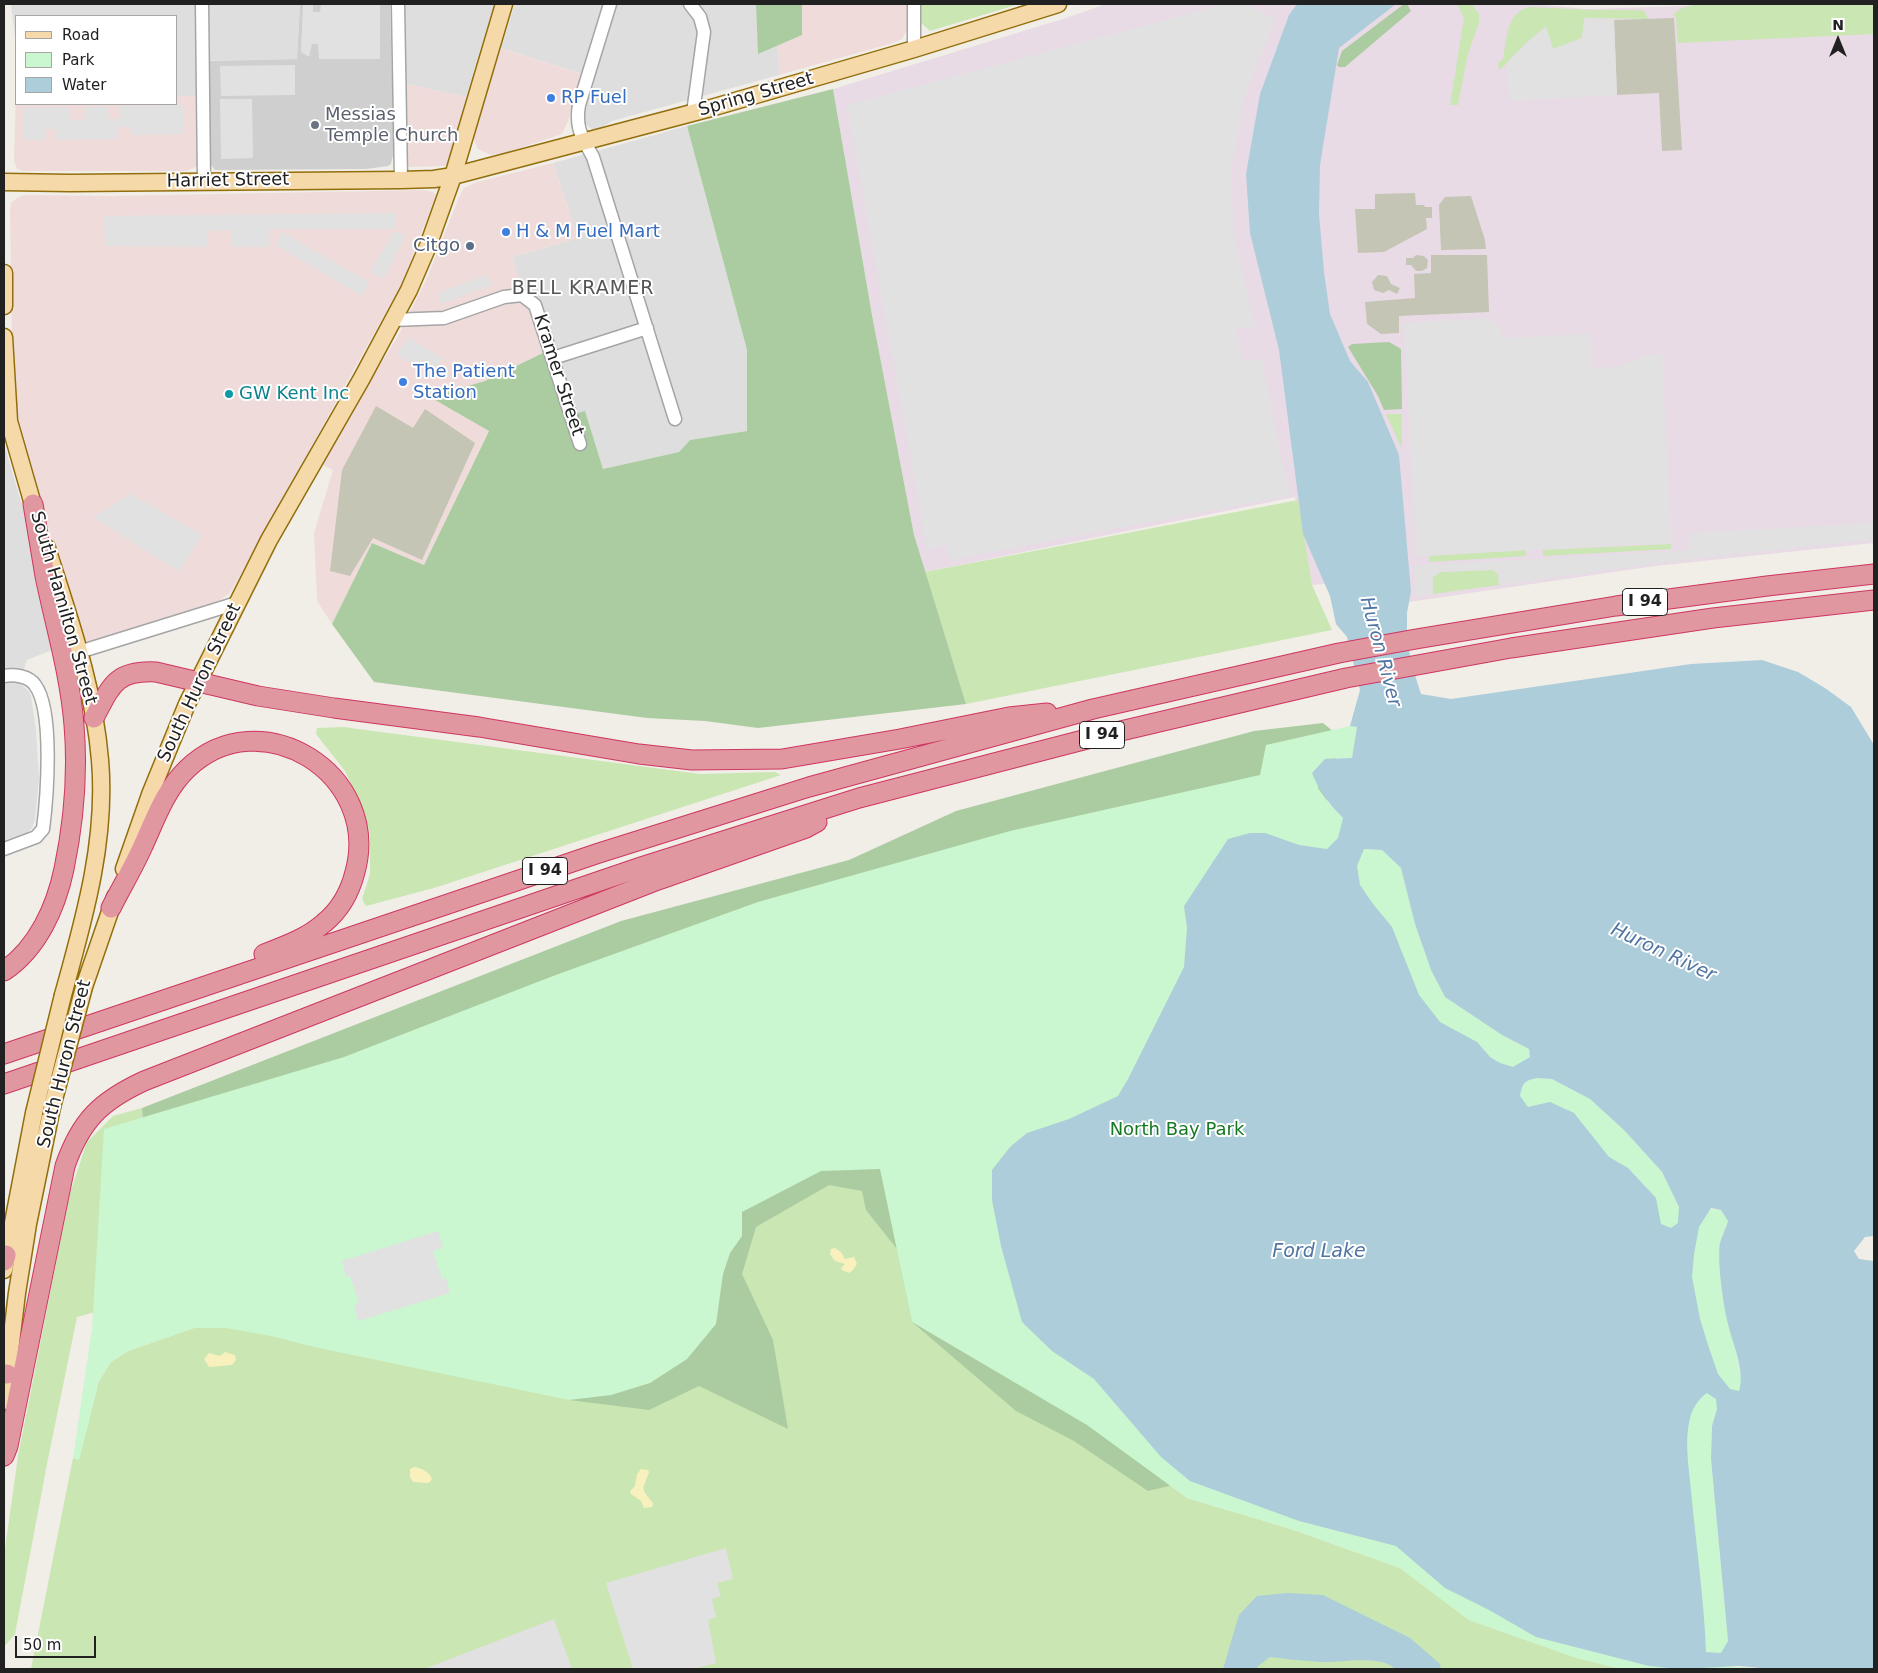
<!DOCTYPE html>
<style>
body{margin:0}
#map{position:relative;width:1878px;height:1673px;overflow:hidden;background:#f1eee8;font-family:"DejaVu Sans",sans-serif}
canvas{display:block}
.frame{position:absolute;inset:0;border:5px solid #212121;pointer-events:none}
.legend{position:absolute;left:15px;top:15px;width:162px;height:90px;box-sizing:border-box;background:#fff;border:1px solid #a6a6a6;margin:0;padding:6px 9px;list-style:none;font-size:15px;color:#212121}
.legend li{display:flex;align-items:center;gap:10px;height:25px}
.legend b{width:25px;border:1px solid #a6a6a6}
.north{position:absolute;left:1813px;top:15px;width:50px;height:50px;-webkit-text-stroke:4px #fff;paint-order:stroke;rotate:0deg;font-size:14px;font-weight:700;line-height:20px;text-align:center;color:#212121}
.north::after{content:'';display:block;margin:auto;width:18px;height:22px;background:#212121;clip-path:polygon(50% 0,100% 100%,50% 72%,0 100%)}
.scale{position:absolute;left:15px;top:1636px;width:81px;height:22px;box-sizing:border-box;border:2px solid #212121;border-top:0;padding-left:6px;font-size:15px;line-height:18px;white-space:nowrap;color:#212121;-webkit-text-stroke:4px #fff;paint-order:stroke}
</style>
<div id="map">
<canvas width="1878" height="1673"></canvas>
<div class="frame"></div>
<ul class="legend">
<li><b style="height:6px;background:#f5d9a9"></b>Road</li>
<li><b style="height:14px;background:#caf6d0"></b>Park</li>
<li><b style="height:14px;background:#adcdda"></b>Water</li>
</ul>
<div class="north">N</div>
<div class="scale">50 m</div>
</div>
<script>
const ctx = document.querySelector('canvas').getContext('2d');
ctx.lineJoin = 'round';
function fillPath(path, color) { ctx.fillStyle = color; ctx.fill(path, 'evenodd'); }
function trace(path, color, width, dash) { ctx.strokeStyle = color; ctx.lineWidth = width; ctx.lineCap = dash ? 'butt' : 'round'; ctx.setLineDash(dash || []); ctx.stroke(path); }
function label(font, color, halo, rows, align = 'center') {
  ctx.font = font + ' "DejaVu Sans",sans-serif'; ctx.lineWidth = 4; ctx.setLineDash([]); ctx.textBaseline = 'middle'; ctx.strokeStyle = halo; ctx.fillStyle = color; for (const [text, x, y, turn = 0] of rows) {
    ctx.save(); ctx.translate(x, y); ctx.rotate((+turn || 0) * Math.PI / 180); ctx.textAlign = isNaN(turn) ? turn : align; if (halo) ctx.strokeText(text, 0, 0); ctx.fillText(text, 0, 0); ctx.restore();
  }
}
const residential = new Path2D(`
 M 11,4 L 300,4 L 297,59 L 198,61 L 198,96 L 176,96 L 176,16 L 16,16 L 16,37 L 15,37 Z
 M 404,4 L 494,4 L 466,97 L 406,84 Z
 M 515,4 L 778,4 L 779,75 L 612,121 L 599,129 L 594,130 L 589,127 L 581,118 L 591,77 L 501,48 Z
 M 687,126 L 747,350 L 747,431 L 690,440 L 679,452 L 603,469 L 585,412 L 577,414 L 549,326 L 536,300 L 530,292 L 522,289 L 512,257 L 578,238 L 553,163 Z
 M 4,444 L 29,529 L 57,648 L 27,660 L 19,683 L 28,690 L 31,696 L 36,730 L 39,778 L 35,820 L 32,828 L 27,833 L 4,840 Z`);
const commercial = new Path2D(`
 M 778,4 L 908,4 L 907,30 L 902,39 L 893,43 L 779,75 Z
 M 501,48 L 581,74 L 568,121 L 562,134 L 505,153 L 491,155 L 478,149 L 474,140 L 474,135 Z
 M 406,84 L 466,97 L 450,158 L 448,164 L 444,166 L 409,167 L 407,164 L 405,159 Z
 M 16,86 L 16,104 L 176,104 L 176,96 L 198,96 L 198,166 L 186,171 L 23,171 L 17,169 L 14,161 Z
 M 553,163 L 578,238 L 512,257 L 522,289 L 535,320 L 545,352 L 485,381 L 431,397 L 489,430 L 424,565 L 372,543 L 332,624 L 317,601 L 314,533 L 333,470 L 321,464 L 338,433 L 398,336 L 427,278 L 459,197 L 464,188 L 477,182 Z
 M 424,190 L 433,192 L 436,195 L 435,198 L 402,283 L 230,593 L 220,600 L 201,609 L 91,642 L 85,640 L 81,635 L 72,613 L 17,412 L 12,346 L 10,209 L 11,203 L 17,198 L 24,195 L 111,196 Z`);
const industrial = new Path2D(`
 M 1106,4 L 1533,4 L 1587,9 L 1684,6 L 1704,4 L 1874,4 L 1874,543 L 1655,566 L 1409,602 L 1365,580 L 1312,585 L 1295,497 L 925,572 L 914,535 L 872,315 L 833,89 L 1066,18 Z`);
const religious = new Path2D(`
 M 300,4 L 390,4 L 394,151 L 391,164 L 388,166 L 366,169 L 215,170 L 209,162 L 210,61 L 297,59 Z`);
const construction = new Path2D(`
 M 1674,18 L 1682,150 L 1662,151 L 1659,93 L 1617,95 L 1614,20 Z
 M 1415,193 L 1416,205 L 1424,205 L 1425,207 L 1432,207 L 1432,218 L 1426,218 L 1427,229 L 1384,252 L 1358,253 L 1355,209 L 1375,209 L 1375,194 Z
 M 1471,196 L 1485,240 L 1486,249 L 1441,250 L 1439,205 L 1445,197 Z
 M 1416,255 L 1424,256 L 1428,260 L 1427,268 L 1422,271 L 1416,271 L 1411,265 L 1406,265 L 1406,258 L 1413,258 Z
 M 1431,255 L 1487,255 L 1489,312 L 1399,316 L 1399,333 L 1381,334 L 1367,324 L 1365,302 L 1415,298 L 1414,274 L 1431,273 Z
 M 1378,275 L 1387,276 L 1391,284 L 1400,288 L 1397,294 L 1389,290 L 1383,293 L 1374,290 L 1372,282 Z
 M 376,406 L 413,428 L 425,409 L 475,443 L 422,560 L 373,538 L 350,576 L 330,571 L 342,470 Z`);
const grass = new Path2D(`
 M 918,4 L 1019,4 L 930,31 L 918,20 Z
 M 1451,4 L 1472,4 L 1479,14 L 1479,23 L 1468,54 L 1458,105 L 1450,105 L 1464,18 L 1457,4 Z
 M 1715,4 L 1874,4 L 1874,34 L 1678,43 L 1676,17 L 1673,16 C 1680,3 1703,5 1715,4 Z
 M 1531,7 L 1593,10 L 1640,10 L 1645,12 L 1648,19 L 1585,18 L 1582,38 L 1553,49 L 1545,27 L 1526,43 L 1499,71 L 1498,63 L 1503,59 C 1507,39 1506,11 1531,7 Z
 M 1386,414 L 1402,414 L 1402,449 Z
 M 1298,500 L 1312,585 L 1332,630 L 966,704 L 925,572 Z
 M 1671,544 L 1671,549 L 1543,556 L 1543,550 Z
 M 1526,550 L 1526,556 L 1429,562 L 1429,556 Z
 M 1493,570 L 1498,574 L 1499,585 L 1433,594 L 1433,577 L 1441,572 Z
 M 343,727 L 700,774 L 775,772 L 781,775 L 434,888 L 366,906 L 362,899 L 370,874 L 370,834 L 364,811 L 345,771 L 316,734 L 317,728 Z
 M 142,1108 L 144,1136 L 742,1236 L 821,1171 L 880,1169 L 1088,1425 L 1187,1498 L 1291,1529 L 1400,1568 L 1469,1620 L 1577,1658 L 1621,1669 L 31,1669 L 73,1458 L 79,1459 L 99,1381 L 111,1362 L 128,1351 L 194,1328 L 236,1274 L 77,1317 L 47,1464 L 15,1634 L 4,1647 L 4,1556 L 18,1456 L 70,1193 L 87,1142 L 113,1116 Z`);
const forest = new Path2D(`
 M 756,4 L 802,4 L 802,35 L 758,54 Z
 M 1404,4 L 1407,4 L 1411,11 L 1345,67 L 1339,67 L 1337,65 L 1342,51 Z
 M 833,89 L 872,315 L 914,535 L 966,704 L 758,728 L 705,721 L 647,718 L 374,682 L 332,624 L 372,543 L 424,565 L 489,431 L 430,397 L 485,381 L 545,352 L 567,416 L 585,411 L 603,469 L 679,452 L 690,440 L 747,431 L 747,350 L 687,126 Z
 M 1389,342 L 1401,349 L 1402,409 L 1384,410 L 1378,396 L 1348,347 L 1352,344 Z
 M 1323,723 L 1340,737 L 1190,1481 L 1148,1491 L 1074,1441 L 1016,1411 L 912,1322 L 897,1249 L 866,1210 L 862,1191 L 829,1185 L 756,1227 L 742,1274 L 773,1340 L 788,1429 L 699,1386 L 649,1410 L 569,1400 L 597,1334 L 144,1136 L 142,1108 L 621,921 L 849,860 L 956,811 L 1254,731 Z`);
const sand = new Path2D(`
 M 835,1248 L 841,1252 L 845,1259 L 854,1257 L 857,1264 L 853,1270 L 849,1273 L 842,1270 L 841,1268 L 845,1264 L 835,1261 L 830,1254 L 831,1249 Z
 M 225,1352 L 235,1355 L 236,1360 L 232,1365 L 209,1367 L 204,1359 L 209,1353 L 220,1356 Z
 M 414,1467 C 421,1468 429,1471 432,1479 L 430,1482 L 427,1483 L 413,1482 L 410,1477 L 410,1469 Z
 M 641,1469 L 648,1470 L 649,1472 C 643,1491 639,1486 653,1503 L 652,1507 L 644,1508 L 641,1501 L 631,1494 L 630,1491 L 635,1486 L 637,1474 Z`);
const park = new Path2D(`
 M 1350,726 L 1357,727 L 1352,758 L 1325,759 L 1318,788 L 1328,802 L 1343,818 L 1363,849 L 1382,850 L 1401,868 L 1415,924 L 1431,970 L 1445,997 L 1502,1035 L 1529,1049 L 1537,1078 L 1552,1079 L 1590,1099 L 1625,1131 L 1662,1172 L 1679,1207 L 1721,1210 L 1728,1221 L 1720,1244 L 1721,1279 L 1727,1320 L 1736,1352 L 1742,1383 L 1739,1391 L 1717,1409 L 1712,1426 L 1711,1459 L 1728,1641 L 1722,1666 L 1772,1669 L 1621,1669 L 1577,1658 L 1469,1620 L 1400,1568 L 1291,1529 L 1187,1498 L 1087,1425 L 912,1322 L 880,1169 L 821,1171 L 742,1212 L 742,1236 L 730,1253 L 723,1274 L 716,1324 L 687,1359 L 650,1383 L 611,1395 L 569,1400 L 314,1347 L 271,1336 L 226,1328 L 194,1328 L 128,1351 L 111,1362 L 99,1381 L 79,1460 L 73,1458 L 92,1328 L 104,1129 L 344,1057 L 553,976 L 758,902 L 1010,831 L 1260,775 L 1266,745 Z`);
const parking = new Path2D(`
 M 303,4 L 313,4 L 313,12 L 320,12 L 321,4 L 380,4 L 380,59 L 319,59 L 318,44 L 312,44 L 309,57 L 301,52 Z
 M 1226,4 L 1246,4 L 1275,19 L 1244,97 L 1231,171 L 1234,235 L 1255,327 L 1236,328 L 1242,361 L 1262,359 L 1281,459 L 1291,495 L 950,560 L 947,545 L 927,549 L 847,105 Z
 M 1584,18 L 1614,20 L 1617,95 L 1509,101 L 1507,65 L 1512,57 L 1546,26 L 1553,49 L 1582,38 Z
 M 295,65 L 295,95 L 221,96 L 220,66 Z
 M 220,99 L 252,99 L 253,158 L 221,159 Z
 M 184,105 L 184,134 L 131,135 L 131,127 L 118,127 L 118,139 L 56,140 L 56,129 L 46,129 L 46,140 L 24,140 L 23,108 L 69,107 L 70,120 L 86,119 L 86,107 L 108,107 L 109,119 L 119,119 L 119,106 Z
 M 395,213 L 395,229 L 269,229 L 269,247 L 231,247 L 231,230 L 208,231 L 207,247 L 105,246 L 104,216 Z
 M 394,231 L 405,236 L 384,279 L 370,272 Z
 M 282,232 L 369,282 L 362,296 L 276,245 Z
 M 487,275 L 492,285 L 441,304 L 438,293 Z
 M 1492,318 L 1493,326 L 1501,326 L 1502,338 L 1590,334 L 1592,368 L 1617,367 L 1646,355 L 1662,354 L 1671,543 L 1416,556 L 1404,323 Z
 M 408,338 L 443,358 L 434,375 L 397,355 Z
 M 131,494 L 202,535 L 179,572 L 93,517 Z
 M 1874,523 L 1874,539 L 1681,560 L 1499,585 L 1498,574 L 1493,570 L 1441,572 L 1433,577 L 1433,594 L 1416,597 L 1414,566 L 1690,550 L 1690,533 Z
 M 438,1231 L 443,1248 L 433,1251 L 442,1279 L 446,1278 L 450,1293 L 358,1321 L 354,1305 L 359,1303 L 350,1276 L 346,1277 L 342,1261 Z
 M 726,1548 L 733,1579 L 717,1583 L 721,1596 L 712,1599 L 716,1617 L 708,1620 L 716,1663 L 693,1669 L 633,1669 L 606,1583 Z
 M 554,1619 L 572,1669 L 424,1669 Z`);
const water = new Path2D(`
 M 1297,4 L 1396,4 L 1339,48 L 1320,165 L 1319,214 L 1324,272 L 1330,314 L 1350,361 L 1368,382 L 1399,455 L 1411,591 L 1407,613 L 1407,640 L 1412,666 L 1421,694 L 1451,699 L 1691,664 L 1762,660 L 1798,672 L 1825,688 L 1851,707 L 1874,745 L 1874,1236 L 1865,1237 L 1854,1251 L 1859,1259 L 1874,1261 L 1874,1669 L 1772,1669 L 1739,1666 L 1680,1669 L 1649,1666 L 1536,1637 L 1489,1610 L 1445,1588 L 1396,1546 L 1299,1521 L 1190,1481 L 1161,1457 L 1094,1379 L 1052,1351 L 1022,1322 L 1001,1246 L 992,1200 L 992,1170 L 1010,1147 L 1027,1133 L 1069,1119 L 1118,1096 L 1128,1079 L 1184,967 L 1187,928 L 1184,906 L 1228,839 L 1250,833 L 1265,833 L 1299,845 L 1327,849 L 1338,838 L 1343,818 C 1329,804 1319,791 1312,773 L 1325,759 L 1352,758 L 1357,727 L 1350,726 L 1360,690 L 1347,637 L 1336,624 L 1330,596 L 1303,534 L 1279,350 L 1250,233 L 1246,174 L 1260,94 L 1289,15 ZM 1364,849 L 1382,850 L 1401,868 L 1415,924 L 1431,970 L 1445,997 L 1502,1035 L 1529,1049 L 1530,1057 L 1513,1067 L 1500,1063 L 1490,1057 L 1477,1042 L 1440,1022 L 1419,995 L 1392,927 L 1373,904 L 1360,885 L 1357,866 ZM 1537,1078 L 1552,1079 L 1590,1099 L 1625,1131 L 1662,1172 L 1679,1207 L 1678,1223 L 1671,1228 L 1661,1224 L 1656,1198 L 1628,1168 L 1609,1157 L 1574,1113 L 1550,1102 L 1528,1107 L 1520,1096 C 1523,1083 1523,1081 1537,1078 ZM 1711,1208 L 1721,1210 L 1728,1221 C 1726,1228 1722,1236 1720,1243 C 1717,1261 1723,1301 1727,1320 C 1731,1340 1746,1371 1739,1391 L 1730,1389 L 1718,1374 L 1709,1348 L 1700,1319 L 1692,1277 L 1694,1254 L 1699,1227 ZM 1707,1393 L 1716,1399 L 1717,1409 L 1712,1426 L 1711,1459 L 1728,1641 L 1721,1653 L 1706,1652 C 1704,1598 1696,1545 1691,1491 C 1689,1468 1684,1441 1690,1418 C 1692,1409 1699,1398 1707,1393 Z
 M 1287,1593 L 1323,1595 L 1410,1638 L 1440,1664 L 1441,1669 L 1395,1669 C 1382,1654 1340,1663 1321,1662 C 1304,1661 1287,1659 1270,1657 L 1258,1666 L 1257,1669 L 1223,1669 L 1239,1615 L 1257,1596 Z`);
const minor = new Path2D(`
 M 202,4 L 204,181
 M 398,4 L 401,180
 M 610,4 L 579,105 C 575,128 582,137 593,157 L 675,419
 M 690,4 L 700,17 L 704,32 L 693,113
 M 914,4 L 914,49
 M 393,320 L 444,318 L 504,297 L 522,295 L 535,305 L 580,444
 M 553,358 L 647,328
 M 79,652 L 237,603
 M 4,676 C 14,674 29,676 35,685 C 54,710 47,798 43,829 L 36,837 L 4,849`);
const major = new Path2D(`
 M 4,182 L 70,183 L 401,180 L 434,179 L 453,176 L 711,108 L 914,49 L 1058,4
 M 4,273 L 4,306
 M 4,337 L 9,421 L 36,515
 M 47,548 C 69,618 94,687 100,760 C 107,840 84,919 63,995
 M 124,869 L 151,792 L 187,704 L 269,540 L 362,378 L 409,290 L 428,246 L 453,176 L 504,4
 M 84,987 L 115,897
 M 4,1270 L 34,1113
 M 4,1401 L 17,1293 L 28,1224 L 52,1107`);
const highway = new Path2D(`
 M 94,718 C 111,686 115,670 156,672 L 258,696 L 334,708 L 479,727 L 639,754 L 692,760 L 782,759 L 900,739 L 1009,717 L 1047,713
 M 111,908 C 121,888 133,868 142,848 C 155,820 165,790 187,769 C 260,698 382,774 355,872 C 350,892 340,910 324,923 C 307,938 285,946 264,954
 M 4,971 C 38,948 56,907 64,869 C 74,821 78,773 74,725 C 70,674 55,625 45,576 C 41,552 37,528 33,504
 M 4,1054 L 599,853 L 809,787 L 1093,709 L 1339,653 L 1416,639 L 1616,606 L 1767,586 L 1874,574
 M 4,1084 L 641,867 L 859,798 L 1091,738 L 1346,678 L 1511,648 L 1713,618 L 1874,600
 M 4,1261 L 6,1255
 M 4,1374 L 7,1374
 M 4,1456 L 8,1446 L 65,1166 C 81,1120 101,1101 144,1081 L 658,880 L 806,828 L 817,822`);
const majorBridge = new Path2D(`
 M 52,1107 L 84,987
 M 34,1113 L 63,995`);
const markers = [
 [551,98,5,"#3f7fe0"],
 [315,125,5,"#6b7280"],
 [506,232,5,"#3f7fe0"],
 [470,246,5,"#5c6f8a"],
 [403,382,5,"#3f7fe0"],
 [229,394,5,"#0f9aa8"]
];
const shields = [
 [1645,602,45],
 [1102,735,45],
 [545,871,45]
];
const shieldNames = [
 ["I 94",1645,602],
 ["I 94",1102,735],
 ["I 94",545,871]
];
const streetNames = [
 ["Spring Street",756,95,-16],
 ["Harriet Street",228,181,-1],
 ["Kramer Street",558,375,72],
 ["South Hamilton Street",63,608,74],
 ["South Huron Street",200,683,-65],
 ["South Huron Street",65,1064,-76]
];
const shopNames = [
 ["RP Fuel",561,98],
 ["H & M Fuel Mart",516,232],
 ["The Patient",413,372],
 ["Station",413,393]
];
const worshipNames = [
 ["Messias",325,115],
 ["Temple Church",325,136]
];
const serviceNames = [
 ["Citgo",460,246]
];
const cultureNames = [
 ["GW Kent Inc",239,394]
];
const parkNames = [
 ["North Bay Park",1177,1130]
];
const neighbourhoodNames = [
 ["BELL KRAMER",583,289]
];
const waterNames = [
 ["Huron River",1380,652,75],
 ["Huron River",1663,953,25],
 ["Ford Lake",1319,1252]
];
fillPath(residential, '#dfdede');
fillPath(commercial, '#efdcda');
fillPath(industrial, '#e9dbe5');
fillPath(religious, '#cfcfcf');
fillPath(construction, '#c4c5b4');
fillPath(grass, '#c9e6b3');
fillPath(forest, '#abcca1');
fillPath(sand, '#f9f1bd');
fillPath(park, '#caf6d0');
fillPath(parking, '#e1e1e1');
fillPath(water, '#adcdda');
trace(minor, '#a5a5a5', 15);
trace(major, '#926e0c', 19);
trace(highway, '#ce3660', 21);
trace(minor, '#fff', 12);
trace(major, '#f5d9a9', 16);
trace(highway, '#e197a0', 19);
trace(majorBridge, '#926e0c', 19, []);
trace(majorBridge, '#f5d9a9', 16);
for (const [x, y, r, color] of markers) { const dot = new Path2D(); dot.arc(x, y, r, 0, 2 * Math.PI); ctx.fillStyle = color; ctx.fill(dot); trace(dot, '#fff', 2); }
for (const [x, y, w] of shields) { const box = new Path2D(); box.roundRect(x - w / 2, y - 13.5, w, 27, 4); ctx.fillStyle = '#fff'; ctx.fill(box); trace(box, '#212121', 1); }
label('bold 16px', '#212121', null, shieldNames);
label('18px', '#212121', '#fff', streetNames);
label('18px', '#366cbe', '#fff', shopNames, 'left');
label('18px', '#5b616d', '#fff', worshipNames, 'left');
label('18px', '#4e5e75', '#fff', serviceNames, 'right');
label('18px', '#0d838f', '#fff', cultureNames, 'left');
label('18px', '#157924', '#fff', parkNames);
ctx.letterSpacing = '1px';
label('19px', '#545454', '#fff', neighbourhoodNames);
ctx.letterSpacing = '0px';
label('italic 19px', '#5174a2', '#fff', waterNames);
</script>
